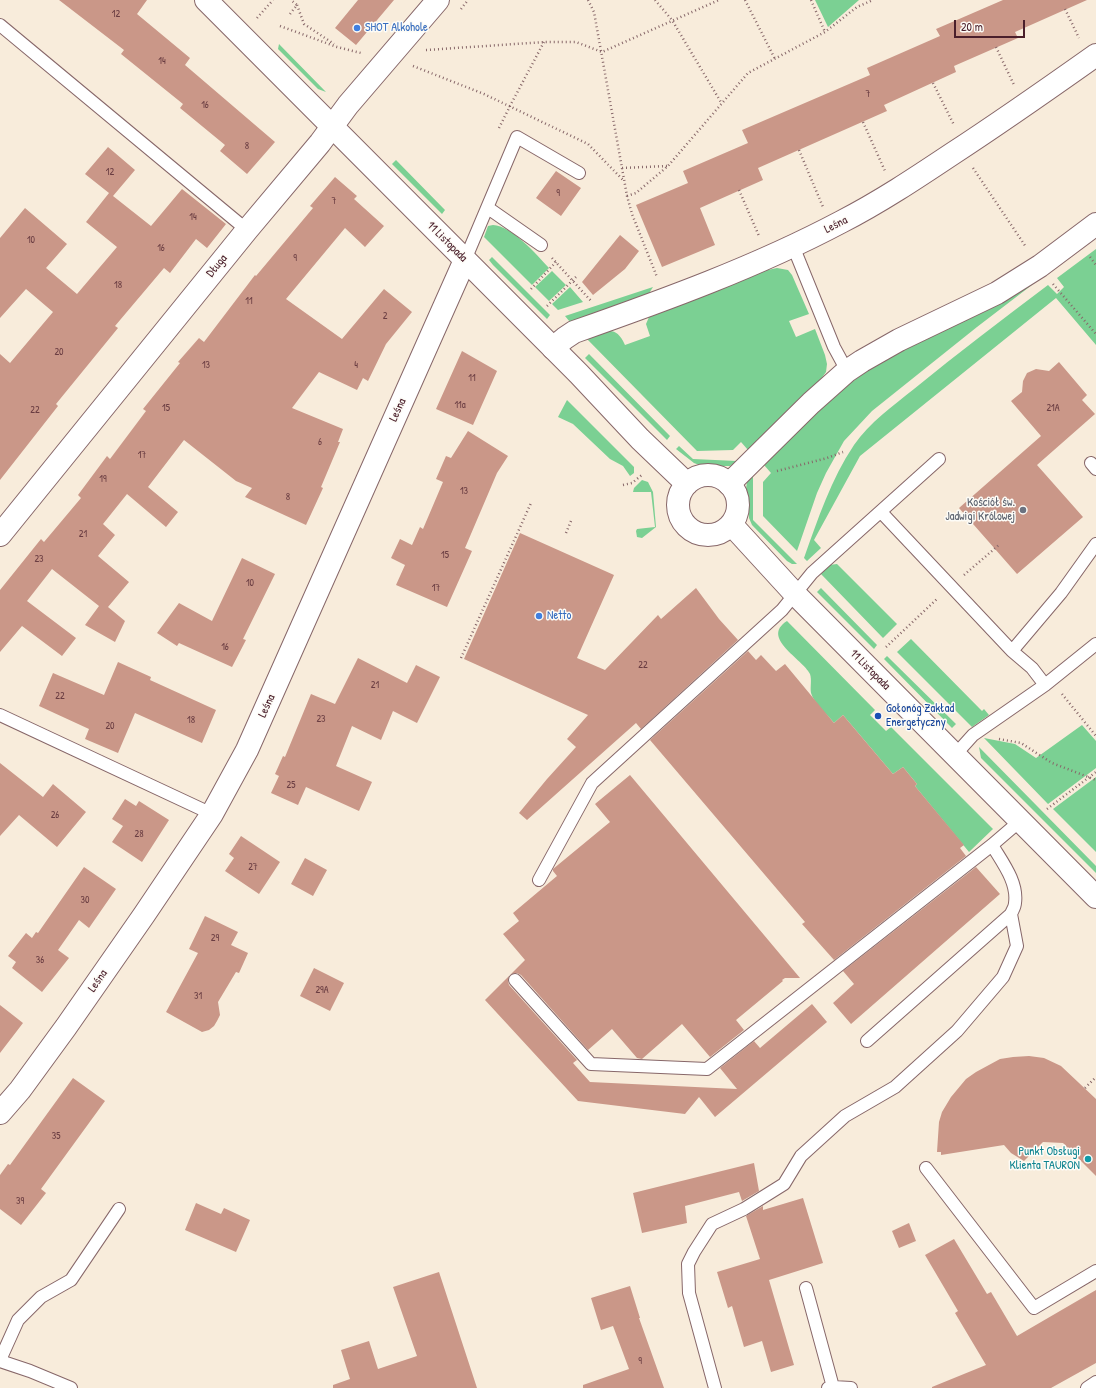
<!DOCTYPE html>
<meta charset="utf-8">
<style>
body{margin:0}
#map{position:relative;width:1096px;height:1388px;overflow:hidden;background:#f8ecdb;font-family:"Patrick Hand",sans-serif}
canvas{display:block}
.scale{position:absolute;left:954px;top:20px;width:71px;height:18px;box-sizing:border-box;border:2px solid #4a1f2b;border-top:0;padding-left:5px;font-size:12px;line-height:14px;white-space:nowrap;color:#4a1f2b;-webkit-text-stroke:3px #fdfcf7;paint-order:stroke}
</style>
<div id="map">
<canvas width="1096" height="1388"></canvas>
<div class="scale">20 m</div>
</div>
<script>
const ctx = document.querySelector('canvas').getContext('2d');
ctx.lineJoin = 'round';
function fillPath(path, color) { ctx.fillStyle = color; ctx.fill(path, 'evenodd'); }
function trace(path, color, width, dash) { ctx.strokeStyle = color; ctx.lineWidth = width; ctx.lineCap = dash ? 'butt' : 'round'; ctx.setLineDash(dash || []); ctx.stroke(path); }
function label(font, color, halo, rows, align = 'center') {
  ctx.font = font + ' "Patrick Hand",sans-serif'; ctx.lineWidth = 3; ctx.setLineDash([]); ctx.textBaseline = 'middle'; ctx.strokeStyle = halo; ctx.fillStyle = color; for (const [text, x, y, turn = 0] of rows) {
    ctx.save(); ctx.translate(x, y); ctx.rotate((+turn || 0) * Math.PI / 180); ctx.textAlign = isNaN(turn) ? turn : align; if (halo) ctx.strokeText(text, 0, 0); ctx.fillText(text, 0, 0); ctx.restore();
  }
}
const green = new Path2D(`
 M 815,0 L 859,0 L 828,27 Z
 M 279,44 L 326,92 L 318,89 L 278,49 Z
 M 396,160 L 445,210 L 442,214 L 392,164 Z
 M 493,225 C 512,226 536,254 549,268 L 532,285 L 484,237 L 488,226 Z
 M 1096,249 L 1096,345 L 1056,298 L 860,456 L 814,540 L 821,548 L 807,561 L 804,558 C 818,519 831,479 854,445 C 869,423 894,405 914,389 C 958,353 1003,319 1048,285 L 1057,294 L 1064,287 L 1057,278 Z
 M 492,257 L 550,315 L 547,319 L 493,265 L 489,260 Z
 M 777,268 L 788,270 L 792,275 L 809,314 L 789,321 L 796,337 L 815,329 L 825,355 L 827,364 L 826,372 L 821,379 L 748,450 L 741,442 L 733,450 L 697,451 L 587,339 C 605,332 615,323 625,345 L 650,336 L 646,324 L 649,317 L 763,271 Z
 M 552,271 L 566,285 L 549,301 L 535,287 Z
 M 1041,278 L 977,327 L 872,411 L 844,441 L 826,473 L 817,493 L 797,551 L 763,516 L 763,482 L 771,473 L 764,465 L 837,393 L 875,365 L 915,344 L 990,309 Z
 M 570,287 L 583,302 L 558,310 L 552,304 Z
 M 653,287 L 648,295 L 644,297 L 570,322 L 565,316 Z
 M 589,354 L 670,436 L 667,440 L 585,358 Z
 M 567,400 L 634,467 L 634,473 L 630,476 L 623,466 L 610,459 L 573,424 L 558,417 Z
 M 679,446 L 693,459 L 737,461 L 730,466 L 702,466 L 694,463 L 676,449 Z
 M 753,476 L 753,520 L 797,564 L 792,564 L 787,561 L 752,525 L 749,518 L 746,489 L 747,482 Z
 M 642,480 L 648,482 L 653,492 L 656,527 L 642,538 L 637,537 L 636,531 L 637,529 L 655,527 L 651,492 L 633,492 L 634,488 Z
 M 837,564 L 897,624 L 883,638 L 820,573 L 829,565 Z
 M 821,588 L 877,645 L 874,649 L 817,592 Z
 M 787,621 L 875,710 L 870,715 L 886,731 L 891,727 L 993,829 L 969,852 L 915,786 L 917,784 L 903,767 L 893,774 L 843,715 L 834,723 C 827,714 814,704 811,693 C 810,687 812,680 810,674 C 803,659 760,638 787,621 Z
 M 911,639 L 982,711 L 984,709 L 989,715 L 972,727 L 897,652 Z
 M 887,656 L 956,724 L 952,728 L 884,659 Z
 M 1082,725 L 1096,741 L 1096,768 L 1048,804 L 984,738 L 1015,744 L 1036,758 Z
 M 979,747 L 1096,866 L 1096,873 L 981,758 Z
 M 1096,777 L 1096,852 L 1053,809 Z`);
const building = new Path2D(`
 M 59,0 L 147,0 L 137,14 L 190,58 L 185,65 L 275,142 L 247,174 L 220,151 L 225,145 L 180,108 L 183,104 L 121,54 L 124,50 Z
 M 358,0 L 394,0 L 356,45 L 335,28 Z
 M 1003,0 L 1087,0 L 1015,32 L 1018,38 L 954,66 L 956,72 L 884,105 L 887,111 L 758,168 L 763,180 L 700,208 L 715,245 L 662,267 L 636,205 L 688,183 L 683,171 L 748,143 L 742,130 L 870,75 L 867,68 L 940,36 L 936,29 Z
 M 108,147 L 135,170 L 113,196 L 151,226 L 182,189 L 226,224 L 207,248 L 196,239 L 170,273 L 164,268 L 115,326 L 118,328 L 56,404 L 58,406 L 0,480 L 0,354 L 10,363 L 53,312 L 26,289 L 0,318 L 0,238 L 25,208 L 67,244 L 46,268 L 77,294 L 117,247 L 86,222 L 109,193 L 85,174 Z
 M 556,171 L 581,188 L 561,216 L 536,198 Z
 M 335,177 L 357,196 L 354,199 L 384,226 L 365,247 L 345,228 L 286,299 L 342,339 L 384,289 L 412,312 L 386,344 L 368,381 L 363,378 L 357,390 L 319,372 L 292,408 L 343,429 L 338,442 L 340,442 L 321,487 L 323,488 L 306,525 L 245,497 L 252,488 L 236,481 L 184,440 L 148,487 L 178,512 L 166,527 L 127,494 L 103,524 L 115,535 L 98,556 L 129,582 L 108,607 L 125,621 L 115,642 L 85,625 L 99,606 L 52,569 L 27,601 L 76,638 L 62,656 L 22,626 L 0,652 L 0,590 L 41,539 L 44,542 L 81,498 L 78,495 L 107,456 L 110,459 L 146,411 L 143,409 L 180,363 L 178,362 L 199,338 L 204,342 L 255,275 L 256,276 L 313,208 L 310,206 Z
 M 620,235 L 639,251 L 625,269 L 593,295 L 582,282 Z
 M 462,351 L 497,371 L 473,425 L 436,409 Z
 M 1059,362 L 1087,395 L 1082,400 L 1095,414 L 1037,465 L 1083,517 L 1017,574 L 959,508 L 1041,436 L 1011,401 L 1022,392 L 1023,381 L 1027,373 L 1036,369 L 1049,371 Z
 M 468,431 L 508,456 L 497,473 L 465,548 L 472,551 L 447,607 L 396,585 L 405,565 L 391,558 L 400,539 L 412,545 L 420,527 L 423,529 L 443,482 L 436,479 L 446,456 L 451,458 Z
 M 520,533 L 614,575 L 577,658 L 605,670 L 658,615 L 661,619 L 696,588 L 719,619 L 738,640 L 641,729 L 636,723 L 527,820 L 519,813 L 547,779 L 576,747 L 567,739 L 588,715 L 464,659 Z
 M 242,558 L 275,574 L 243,639 L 246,640 L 232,667 L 179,643 L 177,646 L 157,633 L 179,603 L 212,621 Z
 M 748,651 L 756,660 L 761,655 L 776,671 L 785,664 L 834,723 L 843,715 L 893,774 L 903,767 L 917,784 L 915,786 L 964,845 L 960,848 L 966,856 L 834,960 L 802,924 L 805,922 L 650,740 Z
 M 358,658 L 407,683 L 416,665 L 440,677 L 417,723 L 393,711 L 381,740 L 352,726 L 336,766 L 372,782 L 359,811 L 306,787 L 298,805 L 271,793 L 279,776 L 275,774 L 283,756 L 285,757 L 311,694 L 335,704 Z
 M 118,662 L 151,677 L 150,680 L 216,710 L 202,743 L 135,713 L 118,753 L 85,739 L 89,729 L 39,706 L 53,673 L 104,695 Z
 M 0,763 L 43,797 L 53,784 L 86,812 L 57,847 L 19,815 L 0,836 Z
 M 630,775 L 800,978 L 785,978 L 782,980 L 783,981 L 736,1020 L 744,1030 L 710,1057 L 682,1024 L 642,1059 L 637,1058 L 612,1029 L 588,1050 L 521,975 L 517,973 L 511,974 L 525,960 L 503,934 L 519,921 L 513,913 L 557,876 L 553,871 L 553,869 L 610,822 L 595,804 Z
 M 125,799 L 136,806 L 139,801 L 169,820 L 142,862 L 112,842 L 123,826 L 112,819 Z
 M 241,836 L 280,862 L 259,894 L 225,871 L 234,858 L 229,854 Z
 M 305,858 L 327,870 L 313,896 L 291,884 Z
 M 84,867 L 116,889 L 89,928 L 79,920 L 58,950 L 69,958 L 42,992 L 12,968 L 16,962 L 8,956 L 26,933 L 32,938 L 36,932 L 38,933 Z
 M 976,867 L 1000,894 L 851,1024 L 833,1003 L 854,984 L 843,971 Z
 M 205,916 L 238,932 L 231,945 L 248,953 L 239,973 L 236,972 L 218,1002 L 220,1015 L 217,1021 L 214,1026 L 209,1030 L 202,1032 L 166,1012 L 198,953 L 189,949 Z
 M 314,968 L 344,983 L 330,1011 L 300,996 Z
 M 509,976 L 508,981 L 509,985 L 577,1060 L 573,1063 L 590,1082 L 737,1089 L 720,1068 L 754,1041 L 760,1048 L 812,1004 L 827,1022 L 715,1117 L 699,1097 L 685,1114 L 578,1101 L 485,1000 Z
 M 0,1005 L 23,1023 L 0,1053 Z
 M 1029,1056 L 1044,1058 L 1061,1066 L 1096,1099 L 1096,1176 L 1063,1143 L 1043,1142 L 1024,1161 L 1011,1153 L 1004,1145 L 941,1155 L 941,1152 L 937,1152 L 939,1122 L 942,1112 L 951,1097 L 966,1079 L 976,1072 L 1000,1059 L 1013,1057 Z
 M 73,1078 L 105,1101 L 41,1189 L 46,1193 L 21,1225 L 0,1209 L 0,1175 L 8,1164 L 10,1165 Z
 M 754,1163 L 759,1191 L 742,1201 L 739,1192 L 685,1206 L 687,1223 L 642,1233 L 633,1193 Z
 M 803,1198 L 823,1263 L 769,1280 L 794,1365 L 771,1372 L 762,1341 L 744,1347 L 732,1306 L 728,1308 L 717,1272 L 760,1259 L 746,1216 L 763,1206 L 763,1210 Z
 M 196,1203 L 221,1214 L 224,1208 L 250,1220 L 236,1252 L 185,1230 Z
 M 909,1223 L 916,1241 L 899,1248 L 892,1231 Z
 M 954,1239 L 987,1294 L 991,1292 L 1017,1336 L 1096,1290 L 1096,1363 L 1051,1388 L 932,1388 L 932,1387 L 986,1365 L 955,1313 L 958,1311 L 925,1255 Z
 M 439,1272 L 477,1388 L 333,1388 L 333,1385 L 350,1379 L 341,1350 L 369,1341 L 378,1369 L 417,1356 L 393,1287 Z
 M 630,1286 L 640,1318 L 639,1318 L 664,1388 L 583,1388 L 583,1385 L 629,1369 L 613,1326 L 601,1330 L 591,1298 Z`);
const path = new Path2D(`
 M 588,0 L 594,12 L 627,196 L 632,214 L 657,277
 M 655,0 L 672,20 L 722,104
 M 745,0 L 775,59
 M 811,0 L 825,32
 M 297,5 L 304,24 L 334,44
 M 461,9 L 468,0
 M 1065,9 L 1079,38
 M 290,14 L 297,5 L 291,0
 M 257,18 L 273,0
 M 280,26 L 337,47 L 361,53
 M 996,47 L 1014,85
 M 426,50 L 545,42 L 576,42 L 602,52 L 719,0
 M 413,66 L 484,94 L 588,144 L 624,181
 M 933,83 L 954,125
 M 863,122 L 885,171
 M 499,128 L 510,106 L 544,42
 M 799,150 L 823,207
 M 622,168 L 667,166
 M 973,168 L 1026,247
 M 739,190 L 759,236
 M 627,196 L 636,193 L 668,166 L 748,73 L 825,32 L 857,7 L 873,0
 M 1090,257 L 1096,265
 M 552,258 L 592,302
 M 1053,284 L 1096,334
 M 531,289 L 556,262
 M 547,306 L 577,276
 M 777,471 L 827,458 L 843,452
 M 623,485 L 632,483 L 643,474
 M 566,533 L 571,521
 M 964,575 L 1000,544
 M 886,647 L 938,598
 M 461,658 L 531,503
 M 1062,694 L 1096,736
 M 999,739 L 1021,743 L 1052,763 L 1096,780
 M 1047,809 L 1096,772
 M 1085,1088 L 1096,1077`);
const service = new Path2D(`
 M 0,25 L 247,230
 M 488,208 L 541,245
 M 793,246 L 834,347 L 847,371
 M 465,260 L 517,137 L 579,173
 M 1091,463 L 1096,469
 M 881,512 L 1012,651 L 1032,668 L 1045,685
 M 1012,651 L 1061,593 L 1096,544
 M 0,715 L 212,814
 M 955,755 L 973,735 L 1045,685 L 1096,644
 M 539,880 L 592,783 L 782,610 L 812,573 L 939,459
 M 515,980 L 591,1064 L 707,1069 L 992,845 L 1020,821
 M 867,1041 L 1011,914 C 1012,911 1015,907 1015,903 C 1018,882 1002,862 992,845
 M 926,1168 L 1034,1308 L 1096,1271
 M 806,1288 L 833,1387 L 828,1388
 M 0,1360 L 18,1320 L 41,1297 L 71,1280 L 119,1209
 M 0,1361 L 30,1371 L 71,1388
 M 833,1387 L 851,1388
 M 715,1388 L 689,1293 L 688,1264 L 694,1252 L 712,1224 L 744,1209 L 784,1184 L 801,1156 L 845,1116 L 895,1087 L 957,1031 L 1003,977 L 1017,946 L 1011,914
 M 1087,1388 L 1096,1382`);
const minor = new Path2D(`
 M 553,348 L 565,338 L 574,332 C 665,300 756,267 841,222 C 880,202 916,178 952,154 C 1001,122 1048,89 1096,55
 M 729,484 L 811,403 L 847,371 L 862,361 L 899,340 L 997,293 L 1040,266 L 1096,224
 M 0,535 L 247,230 L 320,143 L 348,105 L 438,0
 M 0,1113 L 20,1090 L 66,1027 L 144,915 L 212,814 L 247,750 L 465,260`);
const tertiary = new Path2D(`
 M 206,0 L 579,374 L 640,439 L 687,484
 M678 505a30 30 0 1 1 60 0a30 30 0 1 1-60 0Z
 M 731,524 L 796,595 L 1096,897`);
const markers = [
 [357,28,4,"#3f7fe0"],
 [1023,510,4,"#6b7280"],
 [539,616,4,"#3f7fe0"],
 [878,716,4,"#1a4fb4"],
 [1088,1159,4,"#0f9aa8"]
];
const numberNames = [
 ["12",116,14],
 ["14",162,61],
 ["7",868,94],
 ["16",205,105],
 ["8",247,146],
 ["12",110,172],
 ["9",558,193],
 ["7",334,201],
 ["14",193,217],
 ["10",31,240],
 ["16",161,248],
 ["9",295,258],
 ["18",118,285],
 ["11",249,301],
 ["2",385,316],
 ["20",59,352],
 ["13",206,365],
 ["4",356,365],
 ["11",472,378],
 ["11a",460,405],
 ["15",166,408],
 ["21A",1053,408],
 ["22",35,410],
 ["6",320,442],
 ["17",142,455],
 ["19",103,479],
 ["13",464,491],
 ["8",288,497],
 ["21",83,534],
 ["15",445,555],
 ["23",39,559],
 ["10",250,583],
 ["17",436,588],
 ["16",225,647],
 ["22",643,665],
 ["21",375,685],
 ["22",60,696],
 ["23",321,719],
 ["18",191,720],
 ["20",110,726],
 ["25",291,785],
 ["26",55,815],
 ["28",139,834],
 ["27",253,867],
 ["30",85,900],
 ["29",215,938],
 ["36",40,960],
 ["29A",322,990],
 ["31",198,996],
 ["35",56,1136],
 ["39",20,1201],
 ["9",640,1361]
];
const shopNames = [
 ["SHOT Alkohole",365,28],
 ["Netto",547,616]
];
const streetNames = [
 ["Leśna",836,225,-27],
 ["11 Listopada",447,242,45],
 ["Długa",217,266,-51],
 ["Leśna",398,410,-66],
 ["11 Listopada",870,670,45],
 ["Leśna",267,706,-66],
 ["Leśna",98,981,-55]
];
const worshipNames = [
 ["Kościół św.",1015,503],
 ["Jadwigi Królowej",1015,517]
];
const transitNames = [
 ["Gołonóg Zakład",886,709],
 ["Energetyczny",886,723]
];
const cultureNames = [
 ["Punkt Obsługi",1080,1152],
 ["Klienta TAURON",1080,1166]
];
fillPath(green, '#7bd093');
fillPath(building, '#ca9788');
trace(service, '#876769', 14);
trace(minor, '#876769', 24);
trace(tertiary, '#876769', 24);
trace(path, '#876769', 2.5, [1, 3]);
trace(service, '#fff', 12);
trace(minor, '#fff', 22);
trace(tertiary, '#fff', 22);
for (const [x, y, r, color] of markers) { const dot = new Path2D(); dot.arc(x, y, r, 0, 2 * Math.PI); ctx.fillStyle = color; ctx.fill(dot); trace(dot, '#fdfcf7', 1.5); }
label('10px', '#6a3d42', null, numberNames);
label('12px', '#366cbe', '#fdfcf7', shopNames, 'left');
label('12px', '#4a1f2b', '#fdfcf7', streetNames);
label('12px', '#5b616d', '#fdfcf7', worshipNames, 'right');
label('12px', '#164399', '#fdfcf7', transitNames, 'left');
label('12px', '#0d838f', '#fdfcf7', cultureNames, 'right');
</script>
